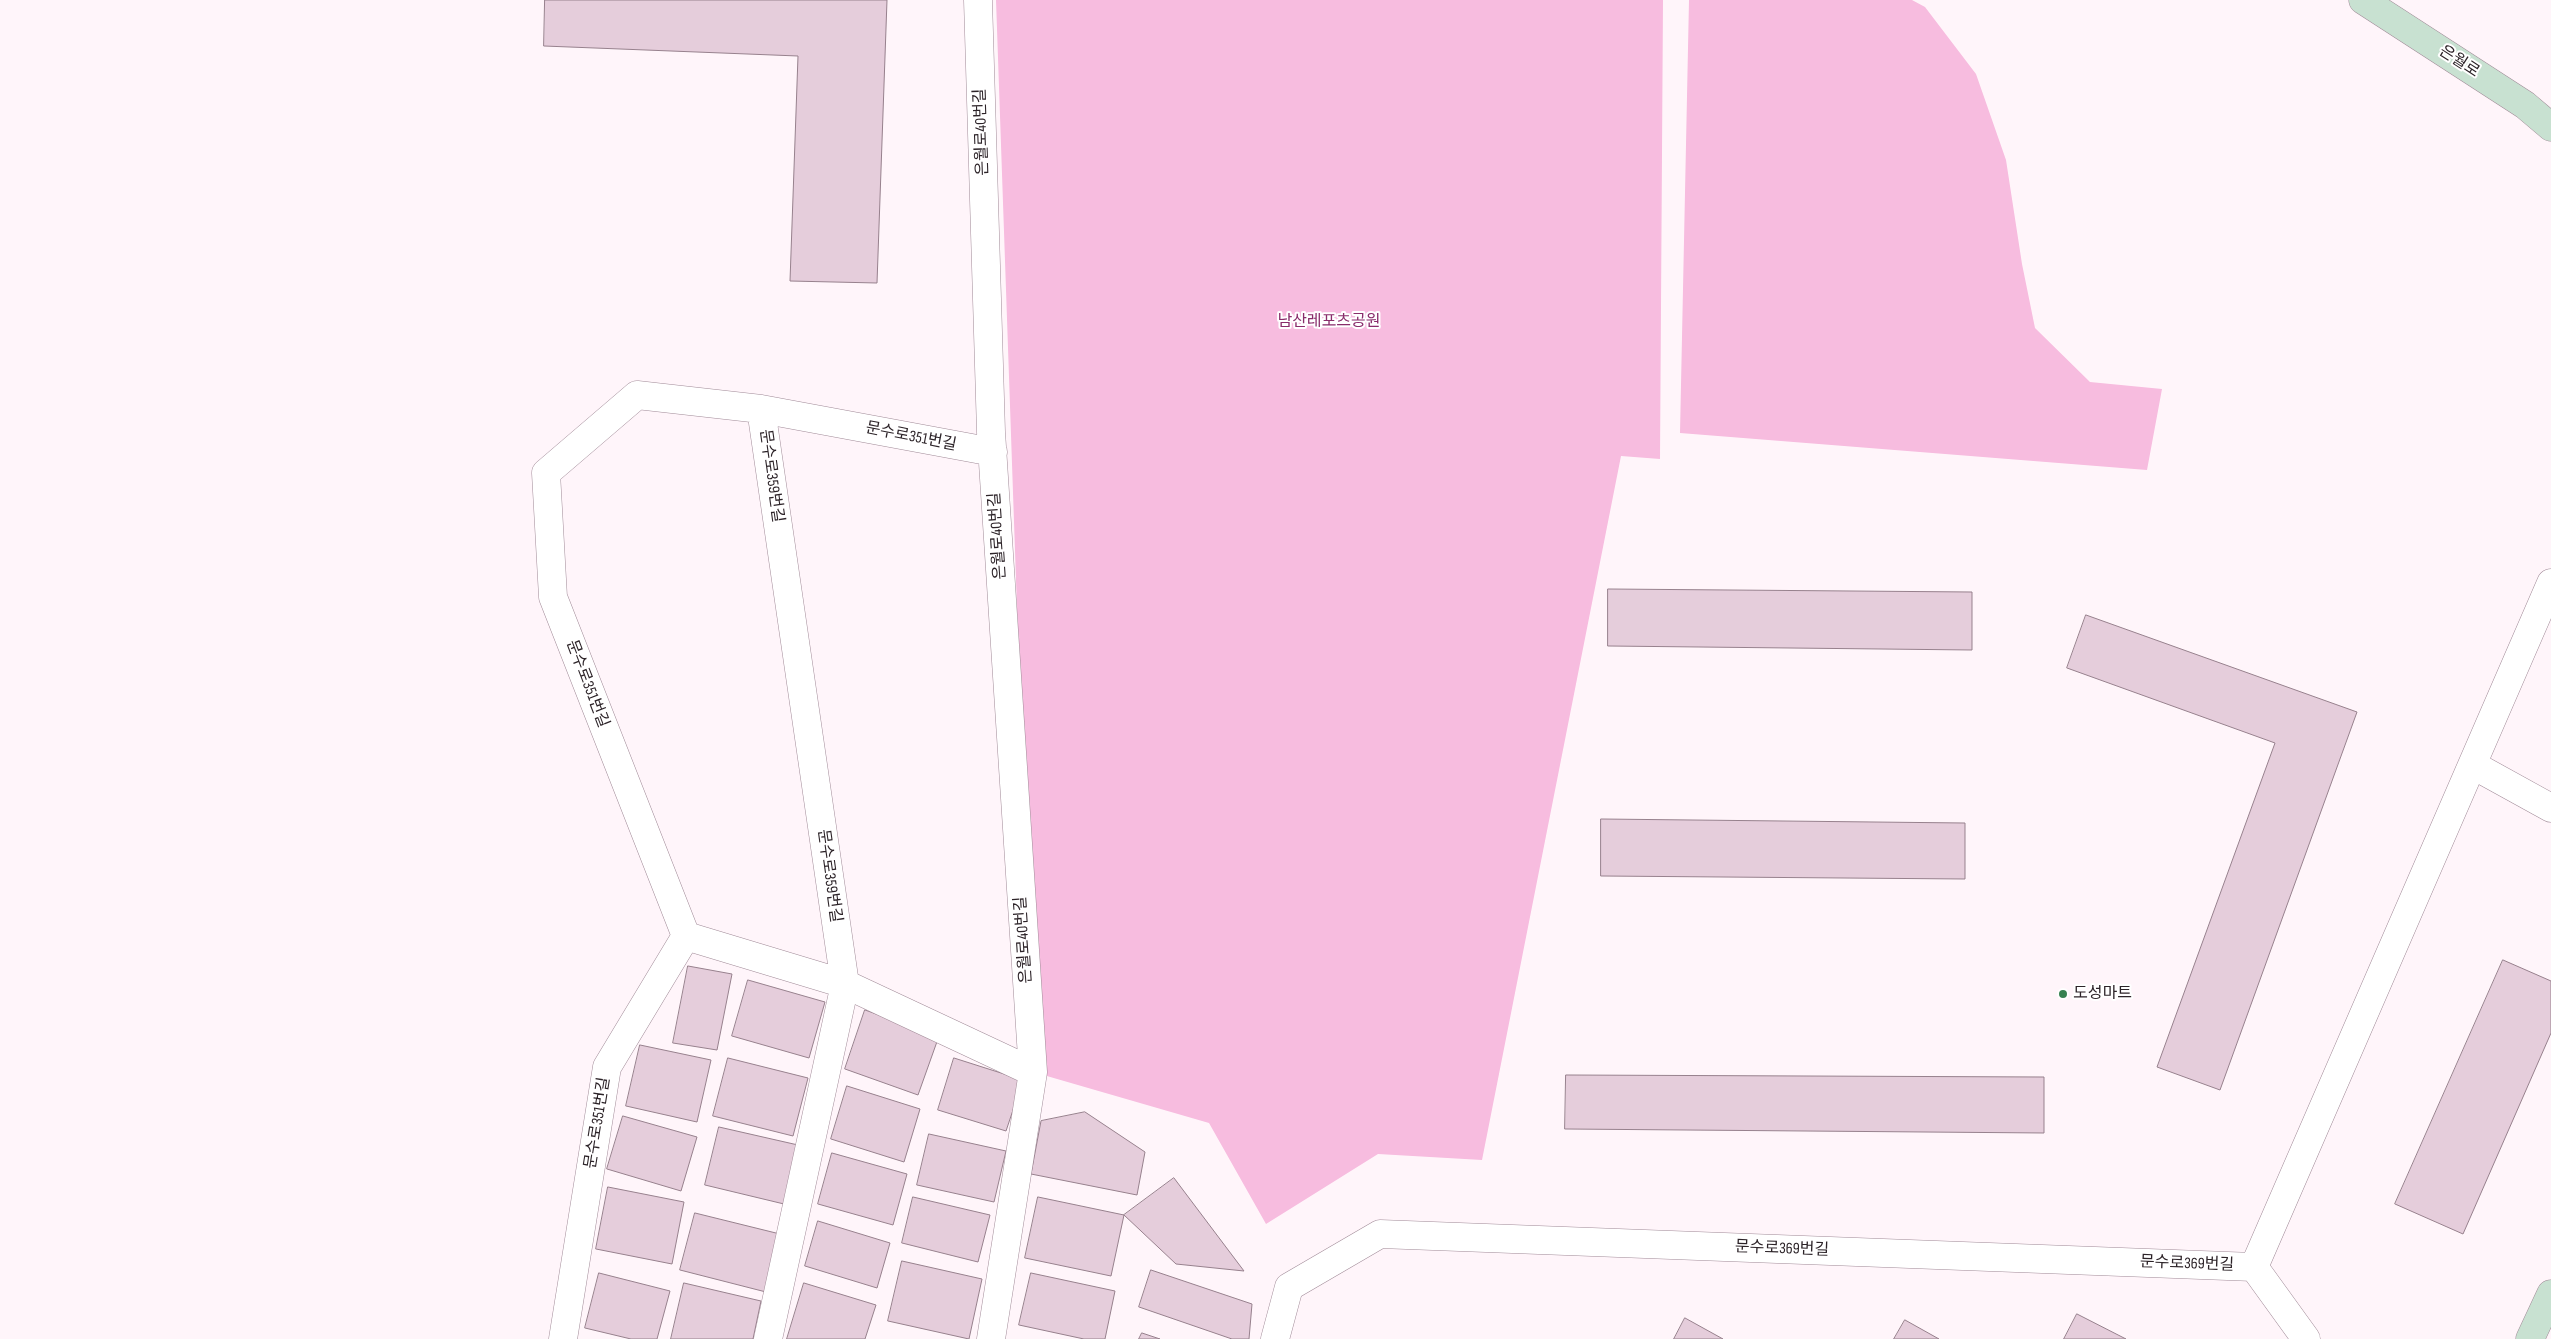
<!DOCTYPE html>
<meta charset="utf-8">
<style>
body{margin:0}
canvas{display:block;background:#fff5fa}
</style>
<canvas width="2551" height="1339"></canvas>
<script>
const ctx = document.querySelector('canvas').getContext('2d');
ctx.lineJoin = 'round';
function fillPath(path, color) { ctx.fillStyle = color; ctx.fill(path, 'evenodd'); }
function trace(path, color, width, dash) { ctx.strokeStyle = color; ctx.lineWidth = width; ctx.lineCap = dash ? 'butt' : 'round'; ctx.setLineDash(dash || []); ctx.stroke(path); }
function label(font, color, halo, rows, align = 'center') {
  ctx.font = font + ' "Sofia Sans Condensed","Noto Sans KR",sans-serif'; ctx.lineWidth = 4; ctx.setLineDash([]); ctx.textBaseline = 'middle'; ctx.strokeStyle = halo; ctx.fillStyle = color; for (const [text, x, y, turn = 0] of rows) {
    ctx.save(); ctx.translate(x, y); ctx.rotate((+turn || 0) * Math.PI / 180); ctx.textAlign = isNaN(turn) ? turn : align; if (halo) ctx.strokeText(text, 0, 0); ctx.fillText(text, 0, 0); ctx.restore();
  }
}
const green = new Path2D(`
 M 996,0 L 1663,0 L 1660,459 L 1621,456 L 1482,1160 L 1378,1154 L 1266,1224 L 1209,1123 L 1033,1072 Z
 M 1689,0 L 1912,0 L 1925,7 L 1976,74 L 2006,160 L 2022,264 L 2035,328 L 2090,382 L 2162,389 L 2147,470 L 1680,433 Z`);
const building = new Path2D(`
 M 545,0 L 887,0 L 877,283 L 790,281 L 798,56 L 544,46 Z
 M 1608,589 L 1972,592 L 1972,650 L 1608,646 Z
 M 2086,615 L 2357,712 L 2220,1090 L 2157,1067 L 2275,743 L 2067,668 Z
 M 1601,819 L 1965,823 L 1965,879 L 1601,876 Z
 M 2503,960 L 2551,981 L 2551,1033 L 2463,1234 L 2395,1204 Z
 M 688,966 L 732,974 L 717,1050 L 673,1043 Z
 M 748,980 L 825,1002 L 809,1058 L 732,1036 Z
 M 865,1010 L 939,1036 L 918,1095 L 845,1069 Z
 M 640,1045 L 711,1060 L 697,1122 L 626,1106 Z
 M 728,1058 L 808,1078 L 793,1136 L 713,1116 Z
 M 954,1058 L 1023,1080 L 1006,1131 L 938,1110 Z
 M 1566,1075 L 2044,1077 L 2044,1133 L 1565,1129 Z
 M 847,1086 L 920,1109 L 904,1162 L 831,1139 Z
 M 1085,1112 L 1145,1152 L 1137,1195 L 1031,1174 L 1041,1121 Z
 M 623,1116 L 697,1137 L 681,1191 L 607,1169 Z
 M 719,1127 L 798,1145 L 784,1204 L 705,1185 Z
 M 929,1134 L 1006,1151 L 994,1202 L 917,1185 Z
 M 832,1153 L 907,1174 L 893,1225 L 818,1204 Z
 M 1174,1178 L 1244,1271 L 1176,1264 L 1124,1215 Z
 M 608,1187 L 684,1202 L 672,1264 L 596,1249 Z
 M 913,1197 L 990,1215 L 978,1262 L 902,1243 Z
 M 1038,1197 L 1124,1215 L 1111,1276 L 1025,1258 Z
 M 695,1213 L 780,1234 L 766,1292 L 680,1270 Z
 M 818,1221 L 890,1243 L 877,1288 L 805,1266 Z
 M 902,1261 L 982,1279 L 969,1339 L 888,1321 Z
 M 1151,1270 L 1252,1304 L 1249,1339 L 1232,1339 L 1139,1307 Z
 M 599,1273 L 670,1291 L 657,1339 L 631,1339 L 585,1328 Z
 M 1031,1273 L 1115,1291 L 1105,1339 L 1084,1339 L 1019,1325 Z
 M 684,1283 L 761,1301 L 753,1339 L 671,1339 Z
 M 804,1283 L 876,1305 L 865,1339 L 787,1339 Z
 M 2077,1314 L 2126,1339 L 2064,1339 Z
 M 1685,1318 L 1723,1339 L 1674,1339 Z
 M 1905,1320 L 1939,1339 L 1894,1339 Z
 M 1142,1333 L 1160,1339 L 1139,1339 Z`);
const street = new Path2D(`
 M 978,0 L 991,432 L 1033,1072 L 991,1339
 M 761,409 L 845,984 L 768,1339
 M 2473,765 L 2551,808
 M 686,936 L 845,984 L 1033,1072
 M 2254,1267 L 2551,583
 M 563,1339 L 607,1067 L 686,936 L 553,597 L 546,473 L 637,395 L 761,409 L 993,452
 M 1275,1339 L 1289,1287 L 1380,1234 L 2254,1267 L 2306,1339`);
const secondary = new Path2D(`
 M 2363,0 L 2525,105 L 2551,127
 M 2530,1339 L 2551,1294`);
const markers = [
 [2063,994,5,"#368150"]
];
const streetNames = [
 ["은월로",2459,62,33],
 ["은월로40번길",982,132,-92],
 ["문수로351번길",911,437,11],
 ["문수로359번길",771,476,82],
 ["은월로40번길",998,536,-94],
 ["문수로351번길",587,684,69],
 ["문수로359번길",829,876,82],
 ["은월로40번길",1024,940,-94],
 ["문수로351번길",598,1123,-81],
 ["문수로369번길",1782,1249,2],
 ["문수로369번길",2187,1264,2]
];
const parkNames = [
 ["남산레포츠공원",1329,322]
];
const poiNames = [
 ["도성마트",2073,994]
];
fillPath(green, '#f7bcdf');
fillPath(building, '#e5cddb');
trace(building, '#97818d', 1);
trace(street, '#a18b98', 29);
trace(secondary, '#a18b98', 29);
trace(street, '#fff', 28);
trace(secondary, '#c8e1d1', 28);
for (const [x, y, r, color] of markers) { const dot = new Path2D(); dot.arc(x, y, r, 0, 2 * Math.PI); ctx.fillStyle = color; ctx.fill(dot); trace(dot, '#fff', 2); }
label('16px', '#2c2328', '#fff', streetNames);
label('16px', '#892c6b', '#fff', parkNames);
label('16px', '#2c2328', '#fff', poiNames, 'left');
</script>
